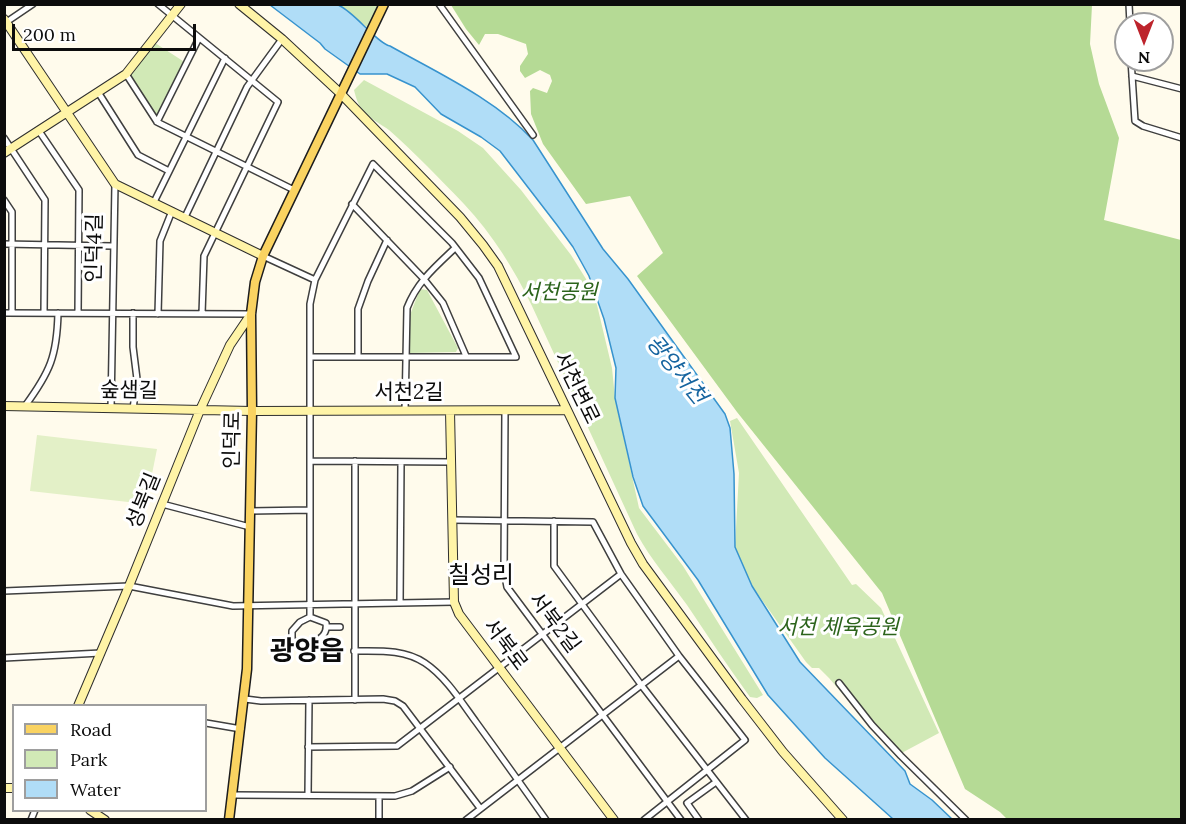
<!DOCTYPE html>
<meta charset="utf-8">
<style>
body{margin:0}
#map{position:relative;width:1186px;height:824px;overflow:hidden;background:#fffbec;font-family:Lora,serif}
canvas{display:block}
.frame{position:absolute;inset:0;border:6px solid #0c0c0c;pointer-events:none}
.legend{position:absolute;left:12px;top:704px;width:195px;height:108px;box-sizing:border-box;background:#fff;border:2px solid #9e9e9e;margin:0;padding:8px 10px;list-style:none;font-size:18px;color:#0c0c0c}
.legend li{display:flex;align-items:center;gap:12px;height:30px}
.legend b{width:30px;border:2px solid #9e9e9e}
.north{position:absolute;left:1114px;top:12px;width:60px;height:60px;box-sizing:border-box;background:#fff;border:2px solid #9e9e9e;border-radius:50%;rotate:180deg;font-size:16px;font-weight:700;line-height:24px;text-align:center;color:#0c0c0c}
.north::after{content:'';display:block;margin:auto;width:21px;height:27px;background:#bd242c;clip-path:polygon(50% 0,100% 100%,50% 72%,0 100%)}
.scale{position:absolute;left:12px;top:24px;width:184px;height:27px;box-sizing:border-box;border:3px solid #0c0c0c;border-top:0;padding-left:8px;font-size:18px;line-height:21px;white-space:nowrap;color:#0c0c0c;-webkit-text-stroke:4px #fff;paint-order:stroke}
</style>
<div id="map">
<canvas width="1186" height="824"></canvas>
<div class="frame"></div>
<ul class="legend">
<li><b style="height:8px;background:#fad361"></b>Road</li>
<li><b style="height:16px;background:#d1e9b6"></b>Park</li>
<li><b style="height:16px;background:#b0ddf7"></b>Water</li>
</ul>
<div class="north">N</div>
<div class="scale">200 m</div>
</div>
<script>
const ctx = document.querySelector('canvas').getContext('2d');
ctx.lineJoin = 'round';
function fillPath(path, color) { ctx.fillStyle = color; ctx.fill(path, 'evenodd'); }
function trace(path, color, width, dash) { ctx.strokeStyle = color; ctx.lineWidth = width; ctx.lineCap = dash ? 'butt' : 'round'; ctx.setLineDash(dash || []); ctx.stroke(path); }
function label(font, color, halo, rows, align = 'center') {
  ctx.font = font + ' Lora,"Noto Sans KR",serif'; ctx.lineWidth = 6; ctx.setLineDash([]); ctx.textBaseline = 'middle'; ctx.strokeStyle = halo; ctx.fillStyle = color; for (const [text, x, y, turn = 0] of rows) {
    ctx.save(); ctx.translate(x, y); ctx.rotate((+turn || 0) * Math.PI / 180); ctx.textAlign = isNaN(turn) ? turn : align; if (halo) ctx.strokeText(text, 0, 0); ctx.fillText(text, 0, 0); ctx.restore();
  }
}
const green = new Path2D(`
 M 338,5 L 382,5 L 368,28 Z
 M 152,41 L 186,63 L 157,122 L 126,74 Z
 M 364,80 L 458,131 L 483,148 L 521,190 L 571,255 L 586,279 L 597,305 L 612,368 L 615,398 L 639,508 L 683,566 L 763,695 L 757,698 L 750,697 C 728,667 708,636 687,605 C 670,581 651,560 637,534 L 532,306 C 514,269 493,235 464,204 C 440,179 415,153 389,130 C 381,124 370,119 363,111 C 358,105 356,98 354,90 Z
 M 420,289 L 427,290 L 458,348 L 456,352 L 409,353 L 410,315 Z
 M 737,418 L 852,585 L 856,584 L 881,608 L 939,733 L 896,756 L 829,678 L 819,668 L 812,668 L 806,662 L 752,586 L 735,547 L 739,473 L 730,421 Z`);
const forest = new Path2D(`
 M 451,5 L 1092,5 L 1090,44 L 1099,84 L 1119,138 L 1104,220 L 1181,240 L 1181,819 L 1007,819 L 1000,812 L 965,789 L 882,593 L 737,412 L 637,276 L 663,253 L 630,196 L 586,204 L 543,144 L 531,114 L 530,91 L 533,88 L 547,93 L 552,81 L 550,75 L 540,70 L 525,78 L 520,71 L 520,66 L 528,54 L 526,44 L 498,34 L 485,34 L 479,45 L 466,29 Z`);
const pitch = new Path2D(`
 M 37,435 L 157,449 L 146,504 L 30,491 Z`);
const water = new Path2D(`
 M 270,5 C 282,5 331,1 340,6 C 355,13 377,43 390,46 C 438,73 495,99 533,140 L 603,249 L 628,279 L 725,414 L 730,428 L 734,474 L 735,547 L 752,586 L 800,662 L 905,771 L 910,784 L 932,800 L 952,819 L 893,819 L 825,758 L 768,695 L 698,580 L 643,506 L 633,477 L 615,398 L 616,368 L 604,319 L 589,276 L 573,247 L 557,225 L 500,151 L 481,137 L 441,114 L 415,87 L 387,74 L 360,74 L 325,49 L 320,43 Z`);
const street = new Path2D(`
 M 158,4 L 278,102 L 204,256 L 202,314
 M 439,4 L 533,135
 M 1129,4 L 1130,24
 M 5,23 L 33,4
 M 1131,60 L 1135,121 L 1143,126 L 1182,138
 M 126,74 L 157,122 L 294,190
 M 1132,76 L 1182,89
 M 98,92 L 138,155 L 169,171
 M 157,122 L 199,38
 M 39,131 L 79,190 L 78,313
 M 4,138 L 45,200 L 44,313
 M 4,200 L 12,212 L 12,313
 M 154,202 L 225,58
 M 352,204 L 423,278 L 443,303 L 466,356
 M 185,217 L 247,87 L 282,39
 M 4,244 L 112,246
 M 263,256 L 315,280
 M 4,313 L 251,314
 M 133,313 L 133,347 L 137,379 L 133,409
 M 158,314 L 160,241 L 172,211
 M 358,356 L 358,309 L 368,281 L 387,240
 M 310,357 L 516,357 L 479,278 L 452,243 L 373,164 L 315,280 L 310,304 L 310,617
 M 25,406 C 50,372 57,356 58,313
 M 111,408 L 115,184
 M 505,410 L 504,571 L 507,587 L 681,820
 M 405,411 L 407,308 C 417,282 435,267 455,248
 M 310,461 L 451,462
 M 355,461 L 355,700
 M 162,504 L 250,527
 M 250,511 L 310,510
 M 452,520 L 593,522 L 621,574 L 679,656 L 745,740 L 644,820
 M 554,521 L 554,566 L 642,686 L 746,820
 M 4,591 L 129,586 L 233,606 L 454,602
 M 400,603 L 401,462
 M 310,617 L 326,623 C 329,641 304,648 292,640 L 292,631 L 300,622 Z
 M 327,627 L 340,627
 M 354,651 C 379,651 404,649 425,663 C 446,677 462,703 476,722 C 500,755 523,787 546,820
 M 4,658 L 101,653
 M 839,683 L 872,725 L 901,756 L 966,820
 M 245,699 L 261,701 L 383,699 L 395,701 L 403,706 L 480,808
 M 206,723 L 241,729
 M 308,747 L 397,746 L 621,574
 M 233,795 L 395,796 L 412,791 L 450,767
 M 308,795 L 309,700
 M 379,796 L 379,820
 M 31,820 L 35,810
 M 466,820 L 679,656
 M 699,820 L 687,803 L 716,782`);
const secondary = new Path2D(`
 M 239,4 L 282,39 L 340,93 L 460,217 L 483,245 L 498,266 L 631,543 L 643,564 L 742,699 L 783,752 L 843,820
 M 4,19 L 115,184 L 263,256
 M 4,153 L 126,74 L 181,4
 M 4,406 L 252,411 L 567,410
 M 450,411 L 454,602 L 459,614 L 614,820
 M 78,706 L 129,586 L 200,410 L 230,345 L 251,314
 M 4,788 L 14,788
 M 90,810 L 105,820`);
const primary = new Path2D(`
 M 229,820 L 247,669 L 252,411 L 251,314 L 255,282 L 263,256 L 384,4`);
const streetNames = [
 ["인덕4길",95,248,-89],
 ["서천변로",576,388,64],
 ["숲샘길",129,391,1],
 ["서천2길",409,393],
 ["인덕로",233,440,-89],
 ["성북길",144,501,-68],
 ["서북2길",554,623,53],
 ["서북로",505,645,53]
];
const parkNames = [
 ["서천공원",559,293],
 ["서천 체육공원",838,628]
];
const waterNames = [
 ["광양서천",676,370,51]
];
const quarterNames = [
 ["칠성리",481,576]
];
const districtNames = [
 ["광양읍",307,652]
];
fillPath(green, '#d1e9b6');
fillPath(forest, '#b5da95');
fillPath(pitch, '#e3f0c7');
fillPath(water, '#b0ddf7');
trace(water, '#3793ce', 1.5);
trace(street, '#3f3f3f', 8);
trace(secondary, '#2e2e2e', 10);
trace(primary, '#1d1d1d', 11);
trace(street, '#fff', 5);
trace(secondary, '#fff4a7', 8);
trace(primary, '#fad361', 8);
label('21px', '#0c0c0c', '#fff', streetNames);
label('italic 21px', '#2c641c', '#fff', parkNames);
label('italic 22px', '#15649f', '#fff', waterNames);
label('24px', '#0c0c0c', '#fff', quarterNames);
label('bold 27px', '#0c0c0c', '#fff', districtNames);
</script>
